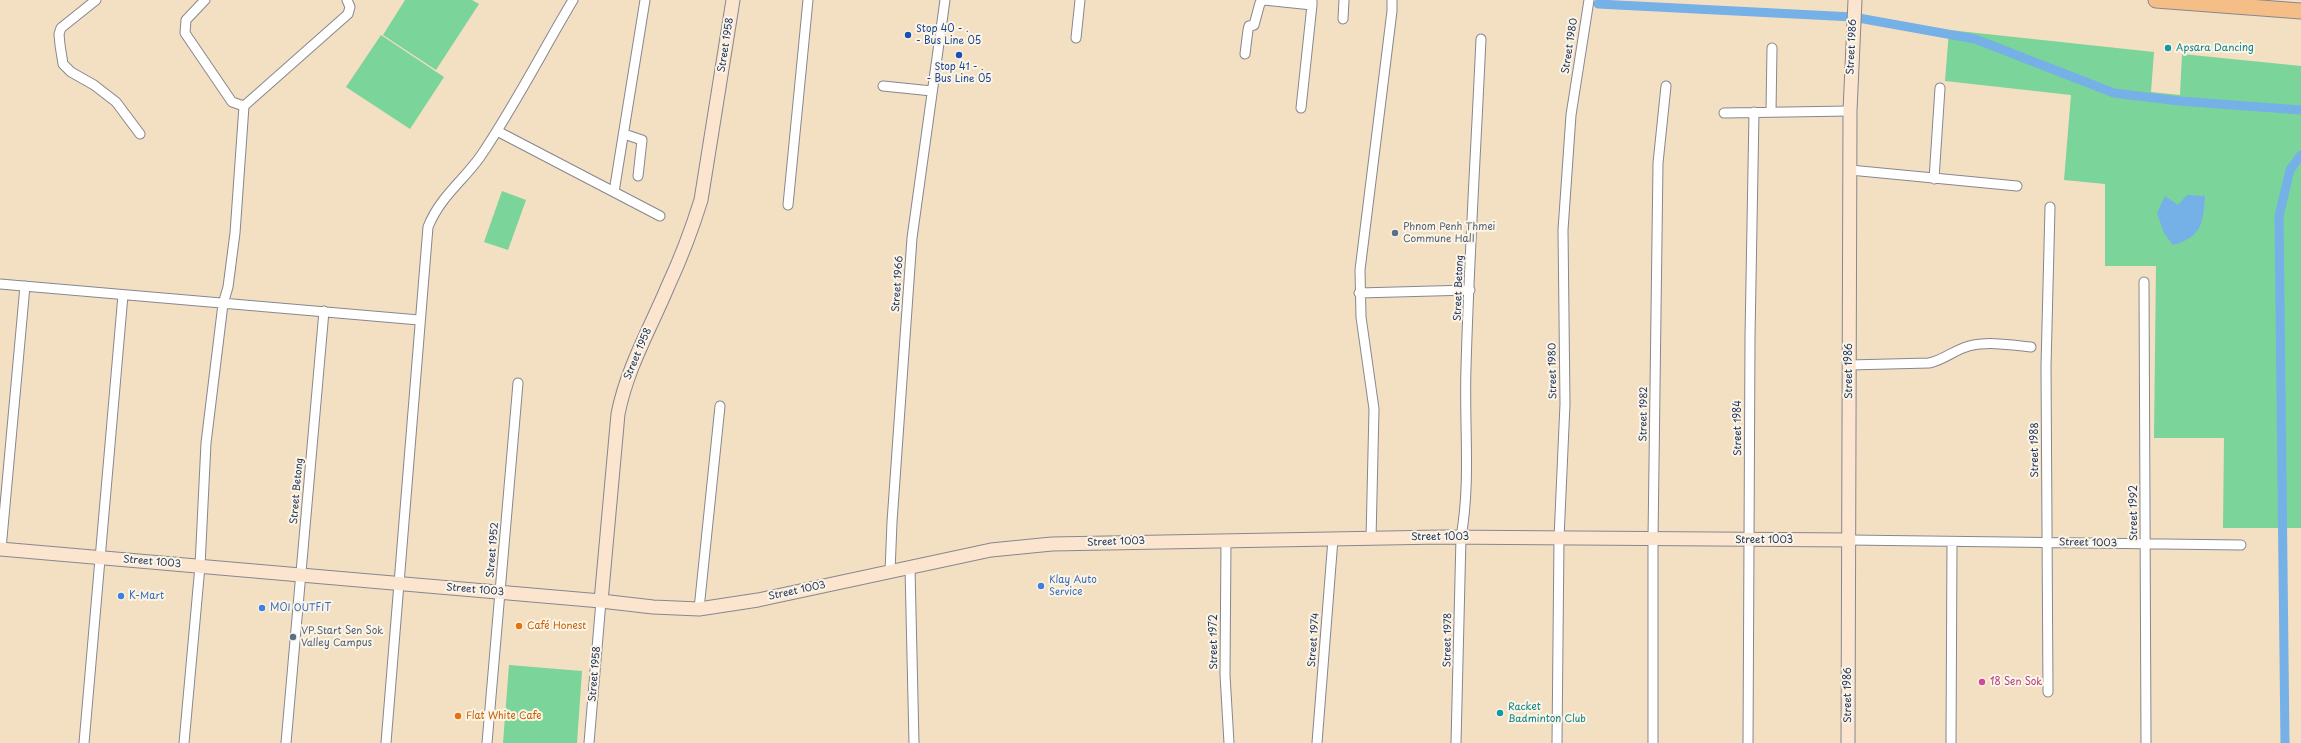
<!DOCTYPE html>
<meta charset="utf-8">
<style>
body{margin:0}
canvas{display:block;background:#f3dfc1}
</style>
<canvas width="2301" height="743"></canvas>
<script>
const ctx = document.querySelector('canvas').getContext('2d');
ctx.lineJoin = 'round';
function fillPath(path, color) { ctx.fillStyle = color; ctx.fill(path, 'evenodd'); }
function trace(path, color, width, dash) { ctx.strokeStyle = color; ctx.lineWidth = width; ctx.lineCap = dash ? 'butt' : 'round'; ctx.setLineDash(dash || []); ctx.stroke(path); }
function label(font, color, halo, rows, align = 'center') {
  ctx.font = font + ' "Playpen Sans",sans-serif'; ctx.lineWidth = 4; ctx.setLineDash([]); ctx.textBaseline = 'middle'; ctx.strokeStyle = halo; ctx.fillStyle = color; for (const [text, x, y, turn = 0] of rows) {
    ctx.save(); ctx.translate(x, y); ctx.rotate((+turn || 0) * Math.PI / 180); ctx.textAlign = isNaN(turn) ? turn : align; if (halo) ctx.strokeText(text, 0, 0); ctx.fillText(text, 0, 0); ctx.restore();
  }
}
const green = new Path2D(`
 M 405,0 L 472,0 L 479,4 L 436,70 L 383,35 Z
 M 1949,30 L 2154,52 L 2151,92 L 2180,95 L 2182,54 L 2301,66 L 2301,528 L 2223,528 L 2224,438 L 2154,438 L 2156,266 L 2105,266 L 2105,184 L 2064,180 L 2071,95 L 1945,81 Z
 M 381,35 L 444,77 L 410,129 L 346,87 Z
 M 502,191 L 526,200 L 508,250 L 484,242 Z
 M 509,665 L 582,671 L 577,743 L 503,743 Z`);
const water = new Path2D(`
 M 2187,195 L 2205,196 C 2203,223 2202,237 2173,245 L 2164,233 L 2157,213 L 2165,196 L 2178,205 Z`);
const canal = new Path2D(`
 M 1598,4 L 1853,17 L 1975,39 L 2114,93 L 2179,101 L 2301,110
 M 2285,743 L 2279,216 L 2290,170 L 2301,155`);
const street = new Path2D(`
 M 96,0 L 61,28 L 59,34 L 60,45 L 63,64 L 71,72 L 94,85 L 116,102 L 140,134
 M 205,0 L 186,20 L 185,33 L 232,102 L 244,106
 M 1343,19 L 1344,0
 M 1076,38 L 1080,0
 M 1245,54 L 1248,30 L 1249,26 L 1254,25 L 1260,3 L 1264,0 L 1312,5 L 1312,0
 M 883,86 L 932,91
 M 1301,108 L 1312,5
 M 1771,112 L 1772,48
 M 1724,113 L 1850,111
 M 497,131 L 660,216
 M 624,134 L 642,140 L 638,176
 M 1850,170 L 2017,186
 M 1934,179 L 1940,88
 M 614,192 L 645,0
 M 788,205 L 808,0
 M 2144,282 L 2146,743
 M 0,284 L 419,320
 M 1359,293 L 1470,290
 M 1849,365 L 1929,363 C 1944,360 1954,350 1969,346 C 1989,341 2011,345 2031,347
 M 1371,539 L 1374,409 L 1361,317 L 1360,270 L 1392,11 L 1392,0
 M 1226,540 L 1225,675 L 1229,743
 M 1849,540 L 2241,545
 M 1,549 L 25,286
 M 910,568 L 914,743
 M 890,572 L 892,522 L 912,238 L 945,0
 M 699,609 L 720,406
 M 2048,692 L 2046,366 L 2050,207
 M 84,743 L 123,295
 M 184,743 L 200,566 L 206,443 L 223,304 L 228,287 L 235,233 L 244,106 L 348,14 L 350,7 L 347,0
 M 286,743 L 324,311
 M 386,743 L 428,227 C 440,197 462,182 480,157 C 514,107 542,52 573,0
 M 487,743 L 518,383
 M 589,743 L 601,601
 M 1317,743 L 1333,539
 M 1456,743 L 1461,537 C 1471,481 1464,425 1466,368 C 1469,258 1476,149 1481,39
 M 1557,743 L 1559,538 L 1565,404 L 1563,230 L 1571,115 L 1589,0
 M 1653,743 L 1653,539 L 1658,163 L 1666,86
 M 1748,743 L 1750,337 L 1754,112
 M 1951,743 L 1952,542`);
const secondary = new Path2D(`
 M 0,549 L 601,601 L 653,607 L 699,609 L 758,600 L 991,550 L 1052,544 L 1441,537 L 1849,540
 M 601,601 L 618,414 C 627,368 650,329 668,286 C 681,258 692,229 701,200 L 733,0
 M 1848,743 L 1850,111 L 1855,0`);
const primary = new Path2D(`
 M 2156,0 L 2301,11`);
const markers = [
 [908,35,4,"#1a4fb4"],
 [2168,48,4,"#0f9aa8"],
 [959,55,4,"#1a4fb4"],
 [1395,233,4,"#5c6f8a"],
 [1041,586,4,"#3f7fe0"],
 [121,596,4,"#3f7fe0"],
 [262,608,4,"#3f7fe0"],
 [519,626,4,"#e8710a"],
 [293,637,4,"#5c6f8a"],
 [1982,682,4,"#d1479c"],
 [1500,713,4,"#0f9aa8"],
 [458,716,4,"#e8710a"]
];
const transitNames = [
 ["Stop 40 - .",916,29],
 ["- Bus Line 05",916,41],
 ["Stop 41 - .",959,67,"center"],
 ["- Bus Line 05",959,79,"center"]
];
const streetNames = [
 ["Street 1958",726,45,-81],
 ["Street 1980",1570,46,-81],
 ["Street 1986",1852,47,-87],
 ["Street 1966",898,284,-86],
 ["Street Betong",1459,288,-88],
 ["Street 1958",638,354,-67],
 ["Street 1980",1553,371,-91],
 ["Street 1986",1849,371,-90],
 ["Street 1982",1644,414,-89],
 ["Street 1984",1738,428,-90],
 ["Street 1988",2035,450,-90],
 ["Street Betong",297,491,-85],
 ["Street 1992",2134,513,-90],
 ["Street 1003",1440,537],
 ["Street 1003",1764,540],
 ["Street 1003",1116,542,-2],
 ["Street 1003",2088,543,1],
 ["Street 1952",493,550,-85],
 ["Street 1003",152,562,5],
 ["Street 1003",475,590,5],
 ["Street 1003",797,591,-12],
 ["Street 1974",1314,640,-86],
 ["Street 1978",1448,640,-89],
 ["Street 1972",1214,642,-90],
 ["Street 1958",595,674,-85],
 ["Street 1986",1848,695,-90]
];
const cultureNames = [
 ["Apsara Dancing",2176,48],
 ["Racket",1508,707],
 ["Badminton Club",1508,719]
];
const serviceNames = [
 ["Phnom Penh Thmei",1403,227],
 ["Commune Hall",1403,239],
 ["VP.Start Sen Sok",301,631],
 ["Valley Campus",301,643]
];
const shopNames = [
 ["Klay Auto",1049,580],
 ["Service",1049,592],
 ["K-Mart",129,596],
 ["MOI OUTFIT",270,608]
];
const foodNames = [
 ["Café Honest",527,626],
 ["Flat White Cafe",466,716]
];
const hotelNames = [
 ["18 Sen Sok",1990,682]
];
fillPath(green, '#7bd49a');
fillPath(water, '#75b0e6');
trace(canal, '#75b0e6', 9);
trace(street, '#878790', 11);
trace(secondary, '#878790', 15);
trace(primary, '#878790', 17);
trace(street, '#fff', 9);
trace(secondary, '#fbe5cf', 13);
trace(primary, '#f6be87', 15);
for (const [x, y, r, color] of markers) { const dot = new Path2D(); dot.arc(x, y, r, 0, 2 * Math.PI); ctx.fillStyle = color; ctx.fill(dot); trace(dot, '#fcf5e5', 1.5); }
label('10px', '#164399', '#fcf5e5', transitNames, 'left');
label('10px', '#1b2f5e', '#fcf5e5', streetNames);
label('10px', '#0d838f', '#fcf5e5', cultureNames, 'left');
label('10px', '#4e5e75', '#fcf5e5', serviceNames, 'left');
label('10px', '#366cbe', '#fcf5e5', shopNames, 'left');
label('10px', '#c56008', '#fcf5e5', foodNames, 'left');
label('10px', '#b23c85', '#fcf5e5', hotelNames, 'left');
</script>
